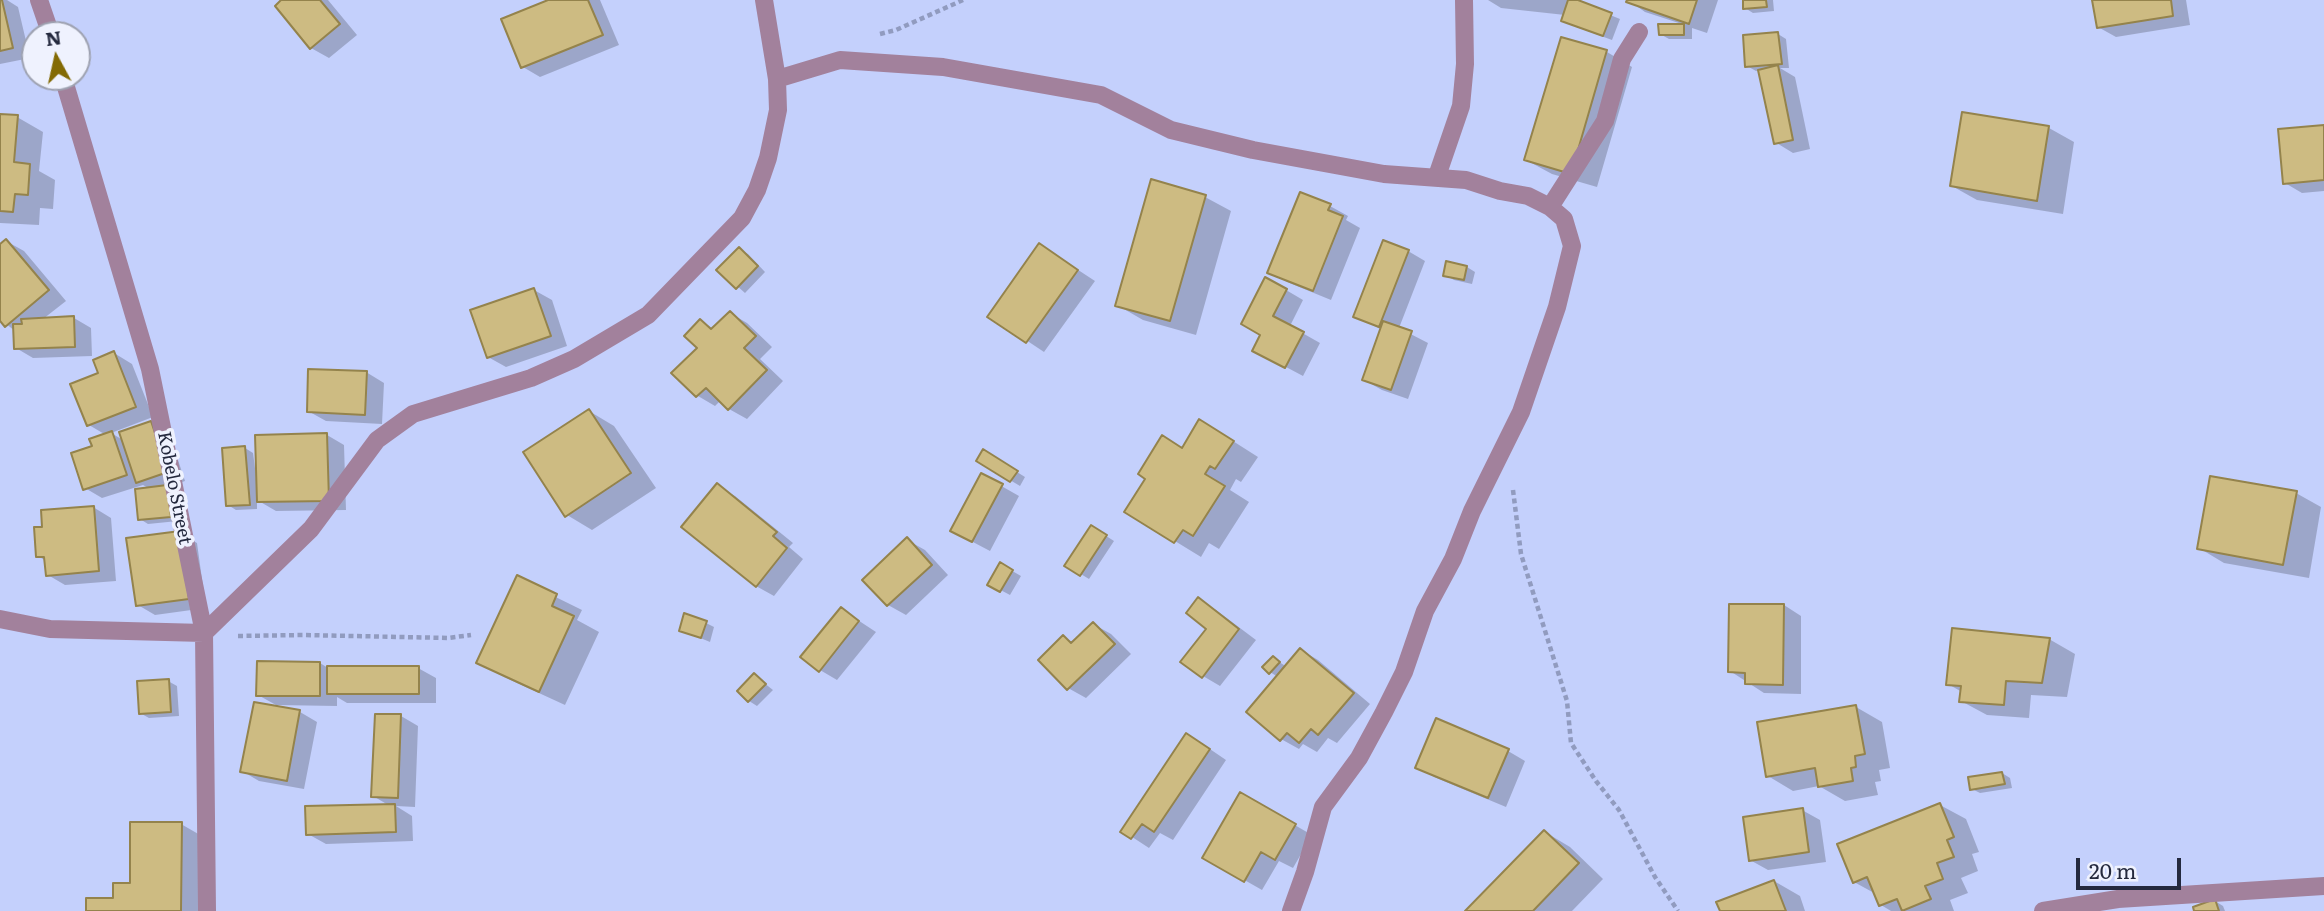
<!DOCTYPE html>
<style>
body{margin:0}
#map{position:relative;width:2324px;height:911px;overflow:hidden;background:#c4d0fc;font-family:Literata,serif}
canvas{display:block}
.north{position:absolute;left:21px;top:21px;width:70px;height:70px;box-sizing:border-box;background:#eff2fe;border:2px solid #9ea2b1;border-radius:50%;rotate:352deg;font-size:19px;font-weight:700;line-height:28px;text-align:center;color:#24293e}
.north::after{content:'';display:block;margin:auto;width:24px;height:32px;background:#836a04;clip-path:polygon(50% 0,100% 100%,50% 72%,0 100%)}
.scale{position:absolute;left:2076px;top:858px;width:105px;height:32px;box-sizing:border-box;border:4px solid #24293e;border-top:0;padding-left:9px;font-size:21px;line-height:24px;white-space:nowrap;color:#24293e;-webkit-text-stroke:5px #eff2fe;paint-order:stroke}
</style>
<div id="map">
<canvas width="2324" height="911"></canvas>
<div class="north">N</div>
<div class="scale">20 m</div>
</div>
<script>
const ctx = document.querySelector('canvas').getContext('2d');
ctx.lineJoin = 'round';
function fillPath(path, color) { ctx.fillStyle = color; ctx.fill(path, 'evenodd'); }
function trace(path, color, width, dash) { ctx.strokeStyle = color; ctx.lineWidth = width; ctx.lineCap = dash ? 'butt' : 'round'; ctx.setLineDash(dash || []); ctx.stroke(path); }
function label(font, color, halo, rows, align = 'center') {
  ctx.font = font + ' Literata,serif'; ctx.lineWidth = 7; ctx.setLineDash([]); ctx.textBaseline = 'middle'; ctx.strokeStyle = halo; ctx.fillStyle = color; for (const [text, x, y, turn = 0] of rows) {
    ctx.save(); ctx.translate(x, y); ctx.rotate((+turn || 0) * Math.PI / 180); ctx.textAlign = isNaN(turn) ? turn : align; if (halo) ctx.strokeText(text, 0, 0); ctx.fillText(text, 0, 0); ctx.restore();
  }
}
const shadow = new Path2D(`
 M 0,0 L 7,0 L 18,7 L 30,58 L 0,64 Z
 M 284,0 L 328,0 L 357,35 L 329,58 L 311,48 Z
 M 552,0 L 600,0 L 619,45 L 540,77 L 523,67 Z
 M 1488,0 L 1573,0 L 1620,19 L 1612,40 L 1571,25 L 1563,20 L 1565,15 L 1501,8 Z
 M 1628,0 L 1718,0 L 1707,33 L 1692,28 L 1692,39 L 1669,39 L 1660,34 L 1660,26 L 1685,25 L 1645,12 Z
 M 1744,0 L 1773,0 L 1774,11 L 1753,13 L 1745,8 Z
 M 2094,0 L 2186,0 L 2190,25 L 2116,37 L 2098,27 Z
 M 1778,34 L 1786,39 L 1789,68 L 1780,68 L 1795,77 L 1810,149 L 1793,153 L 1775,142 L 1760,70 L 1756,71 L 1747,66 Z
 M 1562,39 L 1607,52 L 1632,67 L 1597,187 L 1552,174 L 1526,160 Z
 M 0,116 L 17,117 L 43,132 L 39,171 L 55,180 L 53,209 L 40,208 L 39,225 L 0,223 Z
 M 2324,126 L 2324,191 L 2302,193 L 2285,183 Z
 M 2049,128 L 2074,142 L 2063,214 L 1977,200 L 1952,186 Z
 M 1301,194 L 1330,206 L 1348,216 L 1346,220 L 1360,228 L 1331,300 L 1287,282 L 1269,272 Z
 M 1205,197 L 1231,211 L 1196,335 L 1143,320 L 1117,305 Z
 M 6,241 L 24,251 L 66,301 L 43,319 L 74,318 L 91,328 L 92,356 L 33,358 L 16,348 L 15,331 L 0,319 L 0,246 Z
 M 1040,245 L 1095,281 L 1044,352 L 990,316 Z
 M 739,249 L 748,254 L 765,272 L 745,293 L 719,270 Z
 M 1408,251 L 1425,261 L 1399,328 L 1428,343 L 1408,399 L 1382,390 L 1364,380 L 1382,330 L 1355,316 Z
 M 1467,267 L 1475,272 L 1472,284 L 1454,280 L 1445,275 Z
 M 534,290 L 552,300 L 567,346 L 506,367 L 488,357 Z
 M 1286,290 L 1303,300 L 1290,326 L 1320,343 L 1303,376 L 1254,350 Z
 M 730,313 L 747,323 L 772,347 L 760,359 L 783,381 L 747,419 L 729,409 L 721,400 L 715,406 L 698,396 L 674,373 L 699,348 L 700,321 L 714,329 Z
 M 114,353 L 132,364 L 153,417 L 111,433 L 123,440 L 151,423 L 169,433 L 185,481 L 168,487 L 178,521 L 148,524 L 140,519 L 150,489 L 143,485 L 102,498 L 85,488 L 94,447 L 106,435 L 89,425 L 101,373 Z
 M 366,372 L 384,383 L 382,424 L 326,421 L 308,411 Z
 M 589,411 L 614,426 L 656,488 L 592,530 L 567,515 Z
 M 327,435 L 344,445 L 346,510 L 276,511 L 257,500 L 257,509 L 236,510 L 228,505 L 245,448 L 253,453 L 255,468 L 258,468 Z
 M 1225,436 L 1258,457 L 1241,482 L 1236,479 L 1230,490 L 1249,502 L 1219,549 L 1209,543 L 1201,557 L 1126,511 Z
 M 983,451 L 1025,477 L 1020,486 L 978,461 Z
 M 982,475 L 1019,496 L 990,551 L 952,531 Z
 M 717,486 L 735,496 L 793,543 L 789,547 L 803,559 L 774,596 L 756,586 Z
 M 2296,493 L 2321,507 L 2309,578 L 2224,563 L 2199,548 Z
 M 93,507 L 111,518 L 116,581 L 65,585 L 48,575 L 46,561 L 38,556 L 44,528 Z
 M 1100,532 L 1114,541 L 1089,579 L 1066,565 Z
 M 179,533 L 197,543 L 206,608 L 155,615 L 138,605 Z
 M 907,540 L 925,550 L 948,575 L 906,615 L 888,605 Z
 M 1000,564 L 1021,576 L 1010,595 L 989,584 Z
 M 517,578 L 582,610 L 577,620 L 599,632 L 565,705 L 504,677 L 478,662 Z
 M 1198,600 L 1216,610 L 1256,640 L 1220,686 L 1203,676 L 1208,628 Z
 M 1784,605 L 1801,616 L 1801,694 L 1764,693 L 1730,671 L 1731,606 Z
 M 841,609 L 876,632 L 837,680 L 820,670 Z
 M 706,623 L 714,627 L 710,642 L 681,630 Z
 M 1093,624 L 1111,634 L 1131,654 L 1086,698 L 1068,688 L 1063,637 L 1074,643 Z
 M 2049,639 L 2075,654 L 2067,697 L 2031,695 L 2029,718 L 1987,715 L 1961,701 L 1962,692 L 1948,684 Z
 M 1301,650 L 1318,660 L 1370,704 L 1337,743 L 1328,738 L 1317,752 L 1303,744 L 1299,749 L 1281,739 L 1278,677 L 1270,672 L 1273,658 L 1287,667 Z
 M 320,663 L 328,668 L 418,668 L 436,678 L 436,703 L 347,703 L 337,697 L 337,706 L 276,705 L 258,695 Z
 M 754,675 L 773,690 L 757,706 L 749,701 Z
 M 168,681 L 177,686 L 179,716 L 149,718 L 140,713 Z
 M 1856,707 L 1882,722 L 1890,768 L 1879,770 L 1881,781 L 1875,782 L 1878,795 L 1845,801 L 1819,786 L 1793,791 L 1768,776 Z
 M 300,712 L 317,722 L 304,789 L 259,781 L 242,771 Z
 M 401,716 L 418,726 L 415,807 L 396,806 L 412,816 L 413,841 L 326,844 L 308,834 L 390,806 L 373,796 Z
 M 1204,745 L 1226,760 L 1173,840 L 1160,833 L 1149,848 L 1123,831 Z
 M 1508,751 L 1525,761 L 1506,807 L 1434,777 L 1417,767 Z
 M 2002,773 L 2010,778 L 2012,788 L 1980,793 L 1972,789 Z
 M 1241,794 L 1312,835 L 1293,868 L 1279,861 L 1262,890 L 1204,857 Z
 M 1940,805 L 1966,819 L 1979,852 L 1972,854 L 1978,871 L 1961,878 L 1968,893 L 1950,900 L 1954,911 L 1891,911 L 1881,905 L 1876,894 L 1854,882 Z
 M 1802,810 L 1820,820 L 1826,862 L 1768,870 L 1750,860 Z
 M 181,824 L 207,839 L 207,911 L 88,911 L 115,900 L 132,884 Z
 M 1545,832 L 1570,847 L 1603,879 L 1572,911 L 1467,911 Z
 M 1774,881 L 1800,896 L 1805,911 L 1722,911 Z
 M 2215,901 L 2223,906 L 2225,911 L 2196,911 Z`);
const building = new Path2D(`
 M 0,0 L 2,0 L 13,48 L 0,51 Z
 M 281,0 L 320,0 L 340,24 L 310,49 L 275,6 Z
 M 548,0 L 588,0 L 603,35 L 521,68 L 501,19 Z
 M 1568,0 L 1578,0 L 1612,13 L 1603,36 L 1561,21 Z
 M 1627,0 L 1697,0 L 1689,24 L 1626,2 Z
 M 1743,0 L 1766,0 L 1767,7 L 1743,9 Z
 M 2092,0 L 2171,0 L 2173,16 L 2097,28 Z
 M 1658,24 L 1684,24 L 1684,35 L 1659,35 Z
 M 1778,32 L 1782,64 L 1745,67 L 1743,35 Z
 M 1561,37 L 1607,50 L 1571,174 L 1524,160 Z
 M 1778,65 L 1793,140 L 1774,144 L 1758,70 Z
 M 1962,112 L 2049,126 L 2037,201 L 1950,186 Z
 M 0,114 L 18,115 L 14,162 L 30,164 L 28,195 L 15,194 L 13,212 L 0,211 Z
 M 2324,125 L 2324,180 L 2283,184 L 2278,129 Z
 M 1151,179 L 1206,195 L 1170,321 L 1115,306 Z
 M 1300,192 L 1331,204 L 1328,210 L 1343,216 L 1313,291 L 1267,273 Z
 M 6,239 L 49,290 L 5,327 L 0,321 L 0,244 Z
 M 1383,240 L 1409,250 L 1379,327 L 1353,317 Z
 M 1039,243 L 1078,270 L 1026,343 L 987,317 Z
 M 739,247 L 758,266 L 736,289 L 716,270 Z
 M 1446,261 L 1467,266 L 1464,280 L 1443,276 Z
 M 1265,277 L 1287,289 L 1273,316 L 1304,332 L 1285,368 L 1252,351 L 1260,335 L 1241,324 Z
 M 534,288 L 551,336 L 487,358 L 470,310 Z
 M 730,311 L 756,336 L 744,348 L 767,370 L 728,410 L 706,388 L 696,397 L 671,373 L 697,348 L 684,336 L 700,319 L 711,329 Z
 M 74,316 L 75,347 L 14,349 L 13,324 L 22,324 L 21,319 Z
 M 1383,321 L 1412,331 L 1391,390 L 1362,380 Z
 M 114,351 L 136,407 L 87,426 L 70,384 L 98,373 L 93,360 Z
 M 308,369 L 367,371 L 365,415 L 307,412 Z
 M 589,409 L 631,473 L 565,517 L 523,452 Z
 M 1199,419 L 1234,441 L 1215,469 L 1210,466 L 1205,474 L 1225,486 L 1193,536 L 1183,530 L 1174,543 L 1124,512 L 1145,479 L 1138,474 L 1162,435 L 1182,448 Z
 M 151,421 L 168,472 L 136,483 L 119,432 Z
 M 112,431 L 127,475 L 83,490 L 71,453 L 92,446 L 89,439 Z
 M 327,433 L 329,501 L 257,502 L 255,435 Z
 M 245,446 L 250,505 L 226,506 L 222,448 Z
 M 983,449 L 1018,471 L 1010,482 L 976,461 Z
 M 981,473 L 1003,484 L 972,542 L 950,531 Z
 M 2210,476 L 2297,491 L 2283,565 L 2197,549 Z
 M 717,483 L 777,532 L 773,536 L 787,548 L 756,587 L 681,527 Z
 M 167,485 L 171,517 L 138,520 L 135,489 Z
 M 94,506 L 99,571 L 46,576 L 44,557 L 36,557 L 34,527 L 42,527 L 41,510 Z
 M 1091,525 L 1107,535 L 1080,576 L 1064,566 Z
 M 180,531 L 189,599 L 136,606 L 126,538 Z
 M 907,537 L 932,565 L 887,606 L 862,580 Z
 M 1000,562 L 1013,570 L 1000,592 L 987,585 Z
 M 517,575 L 557,594 L 552,606 L 574,616 L 539,692 L 476,663 Z
 M 1198,597 L 1239,629 L 1202,678 L 1180,662 L 1206,629 L 1186,613 Z
 M 1729,604 L 1784,604 L 1783,685 L 1745,684 L 1745,673 L 1728,672 Z
 M 841,607 L 859,621 L 819,672 L 800,657 Z
 M 684,613 L 707,621 L 701,638 L 679,631 Z
 M 1093,622 L 1115,644 L 1067,690 L 1038,660 L 1063,635 L 1071,643 Z
 M 1952,628 L 2050,638 L 2042,683 L 2006,681 L 2004,705 L 1959,702 L 1961,686 L 1946,685 Z
 M 1300,648 L 1354,693 L 1318,735 L 1311,729 L 1299,743 L 1287,733 L 1280,741 L 1246,712 Z
 M 1273,656 L 1280,662 L 1269,674 L 1262,667 Z
 M 257,661 L 320,662 L 320,696 L 256,696 Z
 M 327,666 L 419,666 L 419,694 L 327,694 Z
 M 754,673 L 766,684 L 748,702 L 737,691 Z
 M 169,679 L 171,712 L 139,714 L 137,681 Z
 M 254,702 L 300,710 L 287,781 L 240,772 Z
 M 1856,705 L 1865,754 L 1855,756 L 1856,767 L 1851,768 L 1853,781 L 1818,787 L 1815,768 L 1766,777 L 1757,722 Z
 M 375,714 L 401,714 L 398,798 L 371,797 Z
 M 1436,718 L 1509,749 L 1488,798 L 1415,768 Z
 M 1186,733 L 1210,749 L 1154,832 L 1142,824 L 1131,839 L 1120,832 Z
 M 2002,772 L 2005,784 L 1970,790 L 1968,777 Z
 M 1240,792 L 1296,824 L 1275,860 L 1261,852 L 1244,882 L 1202,858 Z
 M 1940,803 L 1954,837 L 1947,840 L 1954,857 L 1937,863 L 1943,879 L 1925,886 L 1931,899 L 1902,911 L 1897,899 L 1879,906 L 1867,877 L 1853,883 L 1837,844 Z
 M 395,804 L 396,832 L 306,835 L 305,806 Z
 M 1803,808 L 1809,852 L 1749,861 L 1743,817 Z
 M 130,822 L 182,822 L 181,911 L 86,911 L 86,898 L 113,898 L 113,883 L 130,883 Z
 M 1544,830 L 1579,863 L 1533,911 L 1465,911 Z
 M 1774,880 L 1786,911 L 1720,911 L 1716,902 Z
 M 2215,899 L 2219,911 L 2194,911 L 2193,907 Z`);
const path = new Path2D(`
 M 880,34 L 896,30 L 963,0
 M 1513,490 L 1521,554 L 1567,701 L 1571,743 L 1596,781 L 1619,810 L 1655,877 L 1678,911
 M 238,636 L 305,635 L 448,638 L 471,635`);
const street = new Path2D(`
 M 39,0 L 51,35
 M 63,77 L 150,369 L 204,633 L 207,911
 M 777,79 L 840,60 L 943,67 L 1101,95 L 1171,130 L 1253,150 L 1384,174 L 1466,180 L 1500,191 L 1528,196 L 1550,207
 M 1437,176 L 1461,106 L 1465,64 L 1464,0
 M 0,619 L 50,629 L 204,633 L 311,529 L 377,440 L 413,414 L 531,378 L 574,359 L 648,315 L 742,218 L 757,190 L 768,158 L 778,110 L 777,79 L 764,0
 M 1291,911 L 1305,872 L 1323,807 L 1359,758 L 1384,712 L 1404,672 L 1425,611 L 1453,559 L 1472,511 L 1521,412 L 1557,307 L 1572,246 L 1564,219 L 1550,207 L 1605,121 L 1622,59 L 1639,32
 M 2043,911 L 2118,899 L 2324,886`);
const streetNames = [
 ["Kobelo Street",174,488,79]
];
fillPath(shadow, '#0003');
fillPath(building, '#cdbb82');
trace(building, '#94834c', 2);
trace(path, '#919bbf', 4.5, [5, 3.5]);
trace(street, '#a2819c', 18);
label('18px', '#24293e', '#eff2fe', streetNames);
</script>
